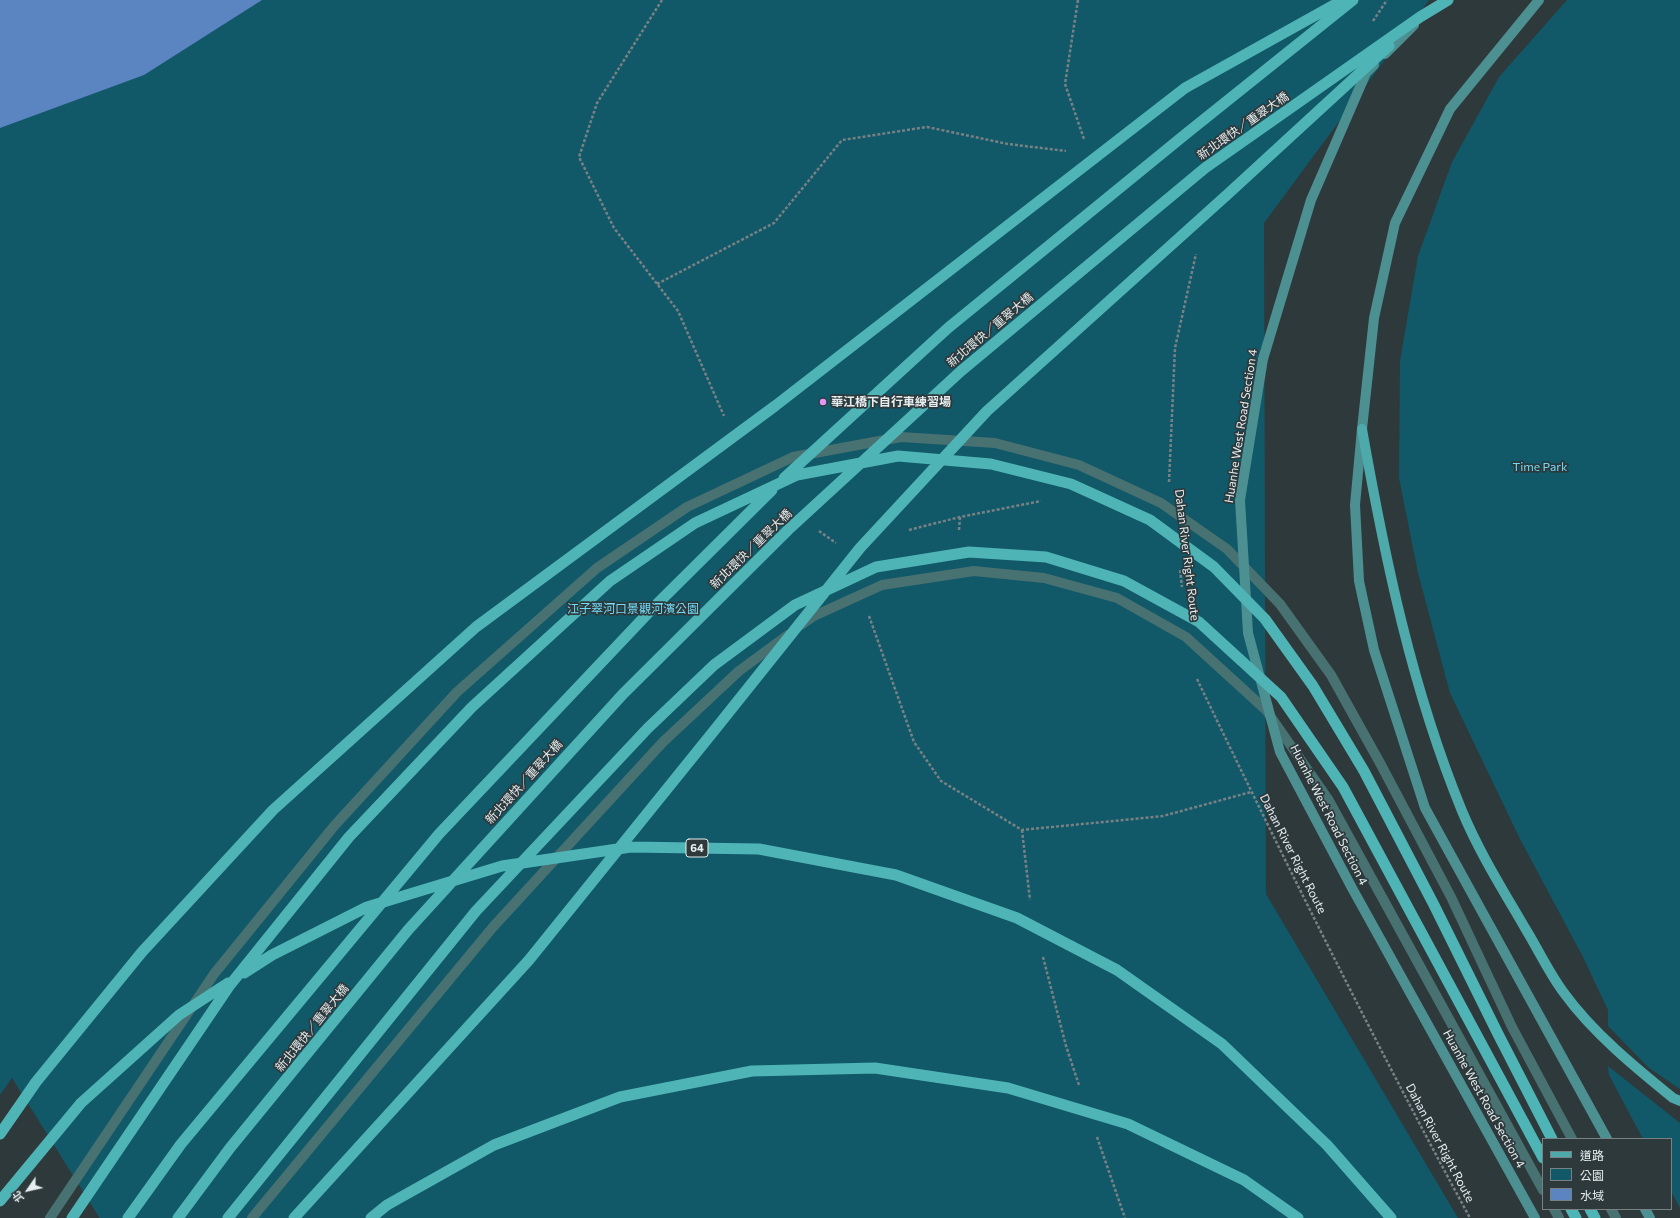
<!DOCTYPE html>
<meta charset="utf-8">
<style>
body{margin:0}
#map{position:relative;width:1680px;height:1218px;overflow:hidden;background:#2e393c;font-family:Commissioner,"Noto Sans TC",sans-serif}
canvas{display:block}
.legend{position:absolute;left:1542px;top:1138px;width:130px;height:72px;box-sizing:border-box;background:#2e393c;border:1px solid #788184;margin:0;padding:5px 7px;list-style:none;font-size:12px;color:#e7eef0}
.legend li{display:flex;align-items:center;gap:8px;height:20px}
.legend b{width:20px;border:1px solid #788184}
.north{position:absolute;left:8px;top:1170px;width:40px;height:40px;-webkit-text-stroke:3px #2e393c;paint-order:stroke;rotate:236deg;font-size:11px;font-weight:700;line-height:16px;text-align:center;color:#e7eef0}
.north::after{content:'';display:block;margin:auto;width:14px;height:18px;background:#e7eef0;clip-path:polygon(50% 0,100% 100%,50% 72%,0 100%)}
</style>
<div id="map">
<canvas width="1680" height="1218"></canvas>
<ul class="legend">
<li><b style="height:5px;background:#4ea9aa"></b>道路</li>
<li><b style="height:11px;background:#115868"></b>公園</li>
<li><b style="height:11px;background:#5a85c0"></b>水域</li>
</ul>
<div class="north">北</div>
</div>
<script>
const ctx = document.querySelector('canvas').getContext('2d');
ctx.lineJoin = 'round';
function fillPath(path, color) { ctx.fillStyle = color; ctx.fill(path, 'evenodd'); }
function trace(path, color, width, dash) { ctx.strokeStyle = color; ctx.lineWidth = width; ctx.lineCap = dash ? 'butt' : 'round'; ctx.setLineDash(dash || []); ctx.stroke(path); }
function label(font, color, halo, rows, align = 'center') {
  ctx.font = font + ' Commissioner,"Noto Sans TC",sans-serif'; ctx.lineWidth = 3.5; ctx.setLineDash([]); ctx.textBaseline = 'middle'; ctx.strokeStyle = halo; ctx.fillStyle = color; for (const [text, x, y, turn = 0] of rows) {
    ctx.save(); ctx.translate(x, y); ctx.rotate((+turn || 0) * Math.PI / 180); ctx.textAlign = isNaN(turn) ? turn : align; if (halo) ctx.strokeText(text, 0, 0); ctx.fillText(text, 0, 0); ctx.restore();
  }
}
const green = new Path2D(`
 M 188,0 L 1429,0 L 1264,223 L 1266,894 L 1458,1218 L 34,1218 L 0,1174 L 0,90 Z
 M 1567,0 L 1680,0 L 1680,1089 L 1649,1068 L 1608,1026 L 1608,1010 L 1583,957 L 1520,839 L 1450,693 L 1418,573 L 1399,478 L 1400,361 L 1418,256 L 1452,162 L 1499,77 Z
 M 1608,1066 L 1680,1123 L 1680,1208 L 1671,1191 L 1671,1139 L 1643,1139 L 1609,1075 Z`);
const water = new Path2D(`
 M 0,0 L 262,0 L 144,75 L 0,128 Z`);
const pier = new Path2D(`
 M 12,1078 L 99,1217 L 99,1218 L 0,1218 L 0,1095 Z`);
const path = new Path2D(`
 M 662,0 L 597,103 L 579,157 L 614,228 L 678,311 L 724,416
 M 1078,0 L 1065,84 L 1084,139
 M 1373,21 L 1387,0
 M 657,284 L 774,223 L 842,140 L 927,127 L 1008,144 L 1066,151
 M 1169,482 L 1175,348 L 1196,254
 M 909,530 L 960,517 L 1041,501
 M 959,530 L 960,517
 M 819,531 L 836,543
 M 1180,570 L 1182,587
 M 869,616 L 914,742 L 941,781 L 1022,830 L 1163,816 L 1251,792
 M 1197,679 C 1284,860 1374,1041 1470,1218
 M 1022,830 L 1030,900
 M 1043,957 L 1066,1046 L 1079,1085
 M 1097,1137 L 1125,1218`);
const minor = new Path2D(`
 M 801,625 L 814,616 L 882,585 L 974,571 L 1044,578 L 1117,598 L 1186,637 L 1266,710 L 1328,799 L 1543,1190
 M 1554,1209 L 1559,1218
 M 1611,1209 L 1616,1218
 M 50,1218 L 214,974 L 335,825 L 457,692 L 597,568 L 687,507 L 793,457 L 901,437 L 995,443 L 1079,465 L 1161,503 L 1227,549 L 1280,604 L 1331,675 L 1380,763 L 1451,897 L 1512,1027 L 1572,1139
 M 252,1218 L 493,927 L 663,742 L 739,671 L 788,635`);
const secondary = new Path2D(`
 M 1539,0 L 1450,109 L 1395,223 L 1374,318 L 1362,429 L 1355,505 L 1359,581 L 1374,650 L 1425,808 L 1607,1139
 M 1385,54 L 1414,25
 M 1374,65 L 1366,73 L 1311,200 L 1263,359 L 1240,500 L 1248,633 L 1280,752 L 1352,888 L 1535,1218
 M 1645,1209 L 1650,1218`);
const primary = new Path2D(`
 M 1362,429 C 1385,559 1412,689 1462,811 C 1479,852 1503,890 1525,928 C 1538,949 1549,973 1564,993 C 1593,1033 1636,1068 1673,1098 L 1680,1101`);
const trunk = new Path2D(`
 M 784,478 L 948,328 L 1187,133 L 1353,0
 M 244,973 L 272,955 L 367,907 L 502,866 L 631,847 L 759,849 L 896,875 L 1017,918 L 1117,970 L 1222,1044 L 1327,1145 L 1391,1218
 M 0,1134 L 36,1082 L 142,952 L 273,810 L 476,627 L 775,406 L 1185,88 L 1343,0
 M 0,1201 L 81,1103 L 179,1015 L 228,983
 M 1571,1209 L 1576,1218
 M 1590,1209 L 1595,1218
 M 72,1218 L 230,985 L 349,837 L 472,707 L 610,581 L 695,523 L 797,475 L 898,456 L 991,464 L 1071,484 L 1150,520 L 1214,567 L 1265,619 L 1313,686 L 1364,771 L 1434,905 L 1498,1034 L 1552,1139
 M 128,1218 L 181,1144 L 439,834 L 652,609 L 772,490
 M 178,1218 L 230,1148 L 408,930 L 623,694 L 788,530 L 961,371 L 1205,168 L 1420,17 L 1448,0
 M 228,1218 L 476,911 L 648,728 L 714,665 L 795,605 L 876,567 L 969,552 L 1046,557 L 1124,581 L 1199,622 L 1281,697 L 1343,787 L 1543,1158
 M 294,1218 L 529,960 L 717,727 L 860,548 L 987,411 L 1229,193 L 1389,46
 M 371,1218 L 387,1205 L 494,1145 L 620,1097 L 752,1071 L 875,1068 L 1008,1088 L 1128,1124 L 1244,1180 L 1298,1218`);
const markers = [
 [823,402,4,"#dc99f4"]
];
const shields = [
 [697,848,22]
];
const shieldNames = [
 ["64",697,848]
];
const streetNames = [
 ["新北環快／重翠大橋",1243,126,-35],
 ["新北環快／重翠大橋",990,330,-40],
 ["Huanhe West Road Section 4",1241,426,-81],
 ["新北環快／重翠大橋",751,549,-44],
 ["Dahan River Right Route",1187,555,83],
 ["新北環快／重翠大橋",524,782,-48],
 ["Huanhe West Road Section 4",1329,815,63],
 ["Dahan River Right Route",1293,854,63],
 ["新北環快／重翠大橋",312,1028,-51],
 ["Huanhe West Road Section 4",1484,1099,61],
 ["Dahan River Right Route",1440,1143,62]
];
const poiNames = [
 ["華江橋下自行車練習場",831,402]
];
const parkNames = [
 ["Time Park",1540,467],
 ["江子翠河口景觀河濱公園",633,609]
];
fillPath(green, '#115868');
fillPath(water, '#5a85c0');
fillPath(pier, '#2e393c');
trace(path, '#788284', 2.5, [3, 2]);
trace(minor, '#487171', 10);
trace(secondary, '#4c9092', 10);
trace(primary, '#4ea9aa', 10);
trace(trunk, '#4eb4b6', 11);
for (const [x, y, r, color] of markers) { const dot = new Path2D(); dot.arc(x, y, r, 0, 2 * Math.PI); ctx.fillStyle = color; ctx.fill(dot); trace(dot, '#2e393c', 1.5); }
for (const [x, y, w] of shields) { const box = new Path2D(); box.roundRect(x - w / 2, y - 9, w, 18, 3); ctx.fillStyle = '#2e393c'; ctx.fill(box); trace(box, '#e7eef0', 1); }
label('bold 11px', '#e7eef0', null, shieldNames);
label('12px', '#e7eef0', '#2e393c', streetNames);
label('bold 12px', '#e7eef0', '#2e393c', poiNames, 'left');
label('12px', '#71dcf7', '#2e393c', parkNames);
</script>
